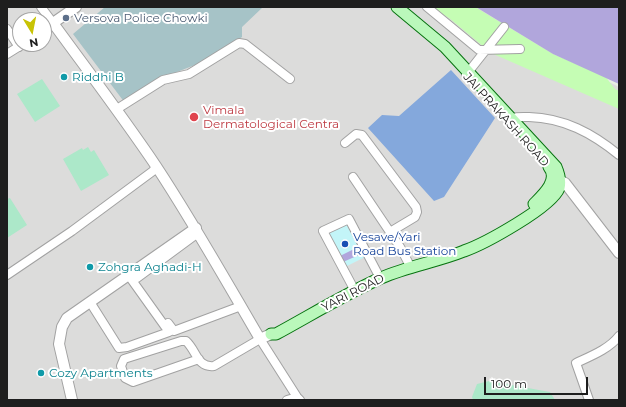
<!DOCTYPE html>
<style>
body{margin:0}
#map{position:relative;width:626px;height:407px;overflow:hidden;background:#e8efe5;font-family:Montserrat,sans-serif}
canvas{display:block}
.frame{position:absolute;inset:0;border:8px solid #1e1e1e;pointer-events:none}
.north{position:absolute;left:12px;top:12px;width:40px;height:40px;box-sizing:border-box;background:#fff;border:1px solid #a5a5a5;border-radius:50%;rotate:170deg;font-size:11px;font-weight:700;line-height:16px;text-align:center;color:#1e1e1e}
.north::after{content:'';display:block;margin:auto;width:14px;height:18px;background:#c8c305;clip-path:polygon(50% 0,100% 100%,50% 72%,0 100%)}
.scale{position:absolute;left:484px;top:377px;width:104px;height:18px;box-sizing:border-box;border:2px solid #1e1e1e;border-top:0;padding-left:5px;font-size:12px;line-height:14px;white-space:nowrap;color:#1e1e1e;-webkit-text-stroke:3px #fff;paint-order:stroke}
</style>
<div id="map">
<canvas width="626" height="407"></canvas>
<div class="frame"></div>
<div class="north">N</div>
<div class="scale">100 m</div>
</div>
<script>
const ctx = document.querySelector('canvas').getContext('2d');
ctx.lineJoin = 'round';
function fillPath(path, color) { ctx.fillStyle = color; ctx.fill(path, 'evenodd'); }
function trace(path, color, width, dash) { ctx.strokeStyle = color; ctx.lineWidth = width; ctx.lineCap = dash ? 'butt' : 'round'; ctx.setLineDash(dash || []); ctx.stroke(path); }
function label(font, color, halo, rows, align = 'center') {
  ctx.font = font + ' Montserrat,sans-serif'; ctx.lineWidth = 4; ctx.setLineDash([]); ctx.textBaseline = 'middle'; ctx.strokeStyle = halo; ctx.fillStyle = color; for (const [text, x, y, turn = 0] of rows) {
    ctx.save(); ctx.translate(x, y); ctx.rotate((+turn || 0) * Math.PI / 180); ctx.textAlign = isNaN(turn) ? turn : align; if (halo) ctx.strokeText(text, 0, 0); ctx.fillText(text, 0, 0); ctx.restore();
  }
}
const residential = new Path2D(`
 M 7,7 L 485,7 L 553,54 L 619,87 L 619,400 L 7,400 ZM 20,20 L 44,20 L 44,44 L 20,44 Z`);
const grass = new Path2D(`
 M 42,79 L 60,106 L 35,122 L 17,94 Z
 M 88,147 L 91,152 L 94,150 L 109,175 L 81,191 L 63,159 L 82,148 L 83,150 Z
 M 10,198 L 27,225 L 7,238 L 7,199 Z
 M 489,381 L 550,392 L 555,400 L 473,400 L 472,397 L 477,384 Z`);
const sand = new Path2D(`
 M 430,7 L 475,7 L 553,54 L 605,76 L 615,89 L 619,91 L 619,109 L 491,53 L 449,18 Z`);
const cemetery = new Path2D(`
 M 105,7 L 263,7 L 242,27 L 242,37 L 205,61 L 154,81 L 125,103 L 73,34 Z`);
const park = new Path2D(`
 M 352,222 L 358,233 L 362,231 L 366,241 L 363,242 L 369,255 L 345,267 L 329,233 Z`);
const pitch = new Path2D(`
 M 451,70 L 495,118 L 444,197 L 434,201 L 368,128 L 382,115 L 399,116 Z`);
const water = new Path2D(`
 M 476,7 L 619,7 L 619,84 L 553,54 Z
 M 356,248 L 359,255 L 343,262 L 340,256 Z`);
const minor = new Path2D(`
 M 41,7 L 53,23 L 44,30
 M 427,7 L 479,50 L 520,49
 M 7,29 L 19,47
 M 7,54 L 23,44
 M 466,75 L 504,27
 M 117,109 L 163,80 L 189,74 L 239,43 L 245,44 L 290,79
 M 508,121 C 513,116 523,117 529,117 C 564,118 592,133 619,155
 M 345,143 L 356,134 L 362,135 L 416,207 L 417,212 L 415,217 L 390,232
 M 353,177 L 400,247 L 408,262
 M 7,275 L 72,231 L 153,171 L 156,167
 M 137,278 L 198,233
 M 355,291 L 323,231 L 349,219 L 380,278
 M 90,302 L 119,348 L 127,347 L 169,332 L 129,276
 M 168,323 L 174,331 L 241,306
 M 199,359 L 133,382 L 125,378 L 121,366 L 124,359 L 181,341 L 186,341 C 197,351 197,368 214,366 L 260,339 L 297,397 L 300,400
 M 287,400 L 297,397
 M 589,400 L 576,363 C 591,356 609,349 619,336`);
const tertiary = new Path2D(`
 M 76,7 L 53,23 C 88,71 123,117 156,166 C 193,222 226,281 260,339 L 271,334
 M 555,178 L 565,183 L 619,253
 M 72,400 L 59,344 L 62,327 L 67,318 L 196,228`);
const secondary = new Path2D(`
 M 534,204 C 542,196 560,180 549,167
 M 271,334 L 276,334 C 311,315 345,294 381,278 C 408,266 437,262 464,251 C 484,244 552,207 559,188 C 561,180 559,174 556,167 L 445,47 L 397,7`);
const markers = [
 [66,18,4,"#5c6f8a"],
 [64,77,4,"#0f9aa8"],
 [194,117,5,"#e0444e"],
 [345,244,4,"#1a4fb4"],
 [90,267,4,"#0f9aa8"],
 [41,373,4,"#0f9aa8"]
];
const serviceNames = [
 ["Versova Police Chowki",74,18]
];
const cultureNames = [
 ["Riddhi B",72,77],
 ["Zohgra Aghadi-H",98,267],
 ["Cozy Apartments",49,373]
];
const healthNames = [
 ["Vimala",203,110],
 ["Dermatological Centra",203,124]
];
const streetNames = [
 ["JAI PRAKASH ROAD",506,120,48],
 ["YARI ROAD",353,293,-27]
];
const transitNames = [
 ["Vesave/Yari",353,237],
 ["Road Bus Station",353,251]
];
fillPath(residential, '#dcdcdb');
fillPath(grass, '#ace8c9');
fillPath(sand, '#c5fdb4');
fillPath(cemetery, '#a6c3c7');
fillPath(park, '#c3f5f8');
fillPath(pitch, '#84a8dc');
fillPath(water, '#b1a6dc');
trace(minor, '#a2a2a2', 10);
trace(tertiary, '#a2a2a2', 12);
trace(secondary, '#077310', 13);
trace(minor, '#fff', 8);
trace(tertiary, '#fff', 10);
trace(secondary, '#baf8bb', 11);
for (const [x, y, r, color] of markers) { const dot = new Path2D(); dot.arc(x, y, r, 0, 2 * Math.PI); ctx.fillStyle = color; ctx.fill(dot); trace(dot, '#fff', 1.5); }
label('12px', '#4e5e75', '#fff', serviceNames, 'left');
label('12px', '#0d838f', '#fff', cultureNames, 'left');
label('12px', '#be3a42', '#fff', healthNames, 'left');
label('12px', '#1e1e1e', '#fff', streetNames);
label('12px', '#164399', '#fff', transitNames, 'left');
</script>
